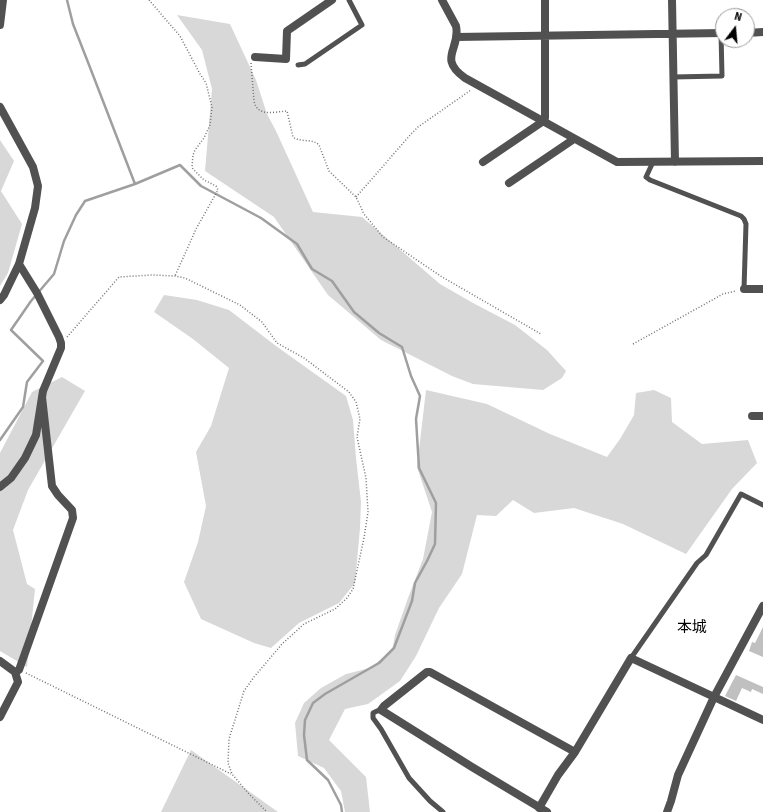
<!DOCTYPE html>
<meta charset="utf-8">
<style>
body{margin:0}
#map{position:relative;width:763px;height:812px;overflow:hidden;background:#fff;font-family:"Source Sans 3",sans-serif}
canvas{display:block}
.north{position:absolute;left:715px;top:8px;width:40px;height:40px;box-sizing:border-box;background:#fff;border:1px solid #999;border-radius:50%;rotate:16deg;font-size:11px;font-weight:700;line-height:16px;text-align:center;color:#000}
.north::after{content:'';display:block;margin:auto;width:14px;height:18px;background:#000;clip-path:polygon(50% 0,100% 100%,50% 72%,0 100%)}
</style>
<div id="map">
<canvas width="763" height="812"></canvas>
<div class="north">N</div>
</div>
<script>
const ctx = document.querySelector('canvas').getContext('2d');
ctx.lineJoin = 'round';
function fillPath(path, color) { ctx.fillStyle = color; ctx.fill(path, 'evenodd'); }
function trace(path, color, width, dash) { ctx.strokeStyle = color; ctx.lineWidth = width; ctx.lineCap = dash ? 'butt' : 'round'; ctx.setLineDash(dash || []); ctx.stroke(path); }
function label(font, color, halo, rows, align = 'center') {
  ctx.font = font + ' "Source Sans 3","Noto Sans JP",sans-serif'; ctx.lineWidth = 3; ctx.setLineDash([]); ctx.textBaseline = 'middle'; ctx.strokeStyle = halo; ctx.fillStyle = color; for (const [text, x, y, turn = 0] of rows) {
    ctx.save(); ctx.translate(x, y); ctx.rotate((+turn || 0) * Math.PI / 180); ctx.textAlign = isNaN(turn) ? turn : align; if (halo) ctx.strokeText(text, 0, 0); ctx.fillText(text, 0, 0); ctx.restore();
  }
}
const green = new Path2D(`
 M 177,15 L 230,24 L 256,80 L 267,114 L 276,131 L 313,212 L 362,217 L 440,284 L 473,303 L 515,325 L 547,350 L 566,371 L 562,378 L 543,390 L 473,384 L 452,376 L 381,340 L 328,295 L 274,217 L 205,171 L 212,89 L 202,50 Z
 M 0,140 L 14,161 L 1,191 L 22,224 L 8,273 L 0,286 Z
 M 164,295 L 197,300 L 229,310 L 276,346 L 346,396 L 353,420 L 356,458 L 361,502 L 360,528 L 355,583 L 339,603 L 299,623 L 271,648 L 254,643 L 201,619 L 184,582 L 198,542 L 206,506 L 196,452 L 211,426 L 229,368 L 193,339 L 154,312 Z
 M 62,377 L 85,391 L 28,490 L 13,530 L 27,584 L 35,589 L 27,667 L 0,651 L 0,453 L 32,392 Z
 M 426,390 L 487,404 L 550,434 L 607,457 L 620,439 L 634,415 L 636,393 L 654,390 L 671,398 L 672,422 L 702,444 L 748,440 L 757,463 L 732,489 L 686,554 L 623,524 L 574,508 L 534,513 L 513,500 L 496,516 L 477,515 L 462,574 L 439,608 L 416,656 L 400,681 L 368,704 L 345,709 L 329,740 L 366,777 L 370,812 L 345,812 L 341,791 L 324,768 L 298,756 L 295,723 L 304,703 L 321,688 L 346,674 L 370,668 L 392,651 L 395,635 L 408,598 L 423,559 L 432,512 L 417,467 Z
 M 191,750 L 278,812 L 161,812 Z`);
const stream = new Path2D(`
 M 67,0 L 73,24 L 91,70 L 135,184
 M 0,440 L 23,407 L 27,382 L 43,361 L 11,330 L 31,301 L 54,274 L 64,241 L 76,215 L 85,201 L 135,184 L 180,165 L 201,186 L 261,218 L 297,244 L 312,269 L 332,281 L 354,312 L 379,333 L 402,347 L 411,376 L 420,396 L 416,419 L 419,468 L 436,503 L 435,544 L 427,561 L 415,583 L 412,601 L 394,648 L 379,663 L 325,694 L 313,703 L 305,720 L 304,735 L 307,760 L 328,780 L 341,805 L 342,812`);
const building = new Path2D(`
 M 763,627 L 763,657 L 749,651 L 752,642 L 755,643 Z
 M 736,675 L 763,687 L 763,694 L 752,689 L 751,692 L 742,688 L 736,701 L 725,696 Z`);
const path = new Path2D(`
 M 149,0 L 180,36 L 200,74 L 206,83 L 212,107 L 210,125 L 204,138 L 195,150 L 193,155 L 192,167 L 193,169 L 204,180 L 216,186 L 218,190 L 196,229 L 175,276
 M 251,63 L 254,101 C 257,117 274,112 287,111 L 293,137 C 301,143 312,138 319,145 L 329,171 L 356,197 L 364,214 L 383,237 L 442,277 L 541,334
 M 356,197 L 412,133 L 418,127 L 471,90
 M 67,337 L 119,277 L 152,275 L 175,276 L 185,278 L 240,305 L 262,322 L 277,343 L 304,358 L 349,392 L 356,402 L 360,419 L 357,437 L 366,478 L 368,512 L 364,538 L 353,589 L 347,598 L 335,609 L 304,624 L 282,644 L 254,677 L 244,691 L 229,739 L 228,763 L 232,774 L 249,794 L 267,812
 M 633,344 L 723,294 L 736,291
 M 26,673 L 231,774`);
const service = new Path2D(`
 M 298,65 L 305,64 L 362,25 L 349,0
 M 673,77 L 722,76 L 721,33
 M 653,162 L 646,177 L 650,180 L 741,216 L 744,219 L 746,224 L 744,289
 M 631,658 L 697,563 L 706,555 L 741,494 L 763,505
 M 381,710 L 377,711 L 373,713 L 373,718 L 381,729 L 409,778 L 430,801 L 443,812`);
const minor = new Path2D(`
 M 442,0 L 456,26 C 461,49 437,58 465,78 L 617,162 L 763,161
 M 672,0 L 675,162
 M 0,25 L 3,0
 M 747,33 L 763,32
 M 456,37 L 723,33
 M 255,57 L 286,59 L 287,31 L 332,0
 M 0,107 L 33,167 L 38,186 L 35,208 L 19,264 L 4,295 L 0,300
 M 483,162 L 542,122 L 545,118 L 545,0
 M 509,183 L 574,139
 M 744,289 L 763,289
 M 752,416 L 763,416
 M 0,487 L 11,478 L 25,458 L 36,435 L 43,391 L 61,348 L 61,343 L 59,337 L 37,293 L 19,264
 M 0,661 L 15,672 L 18,682 L 0,717
 M 15,672 L 19,670 L 73,518 L 72,510 L 58,495 L 52,486 L 42,397
 M 539,808 L 558,775 L 575,752 L 631,658 L 763,720
 M 547,812 L 472,767 L 381,710 L 384,706 L 427,672 L 430,672 L 575,752
 M 667,812 L 671,801 L 678,775 L 714,697 L 763,606`);
const quarterNames = [
 ["本城",692,629]
];
fillPath(green, '#d8d8d8');
trace(stream, '#9f9f9f', 2.5);
fillPath(building, '#c0c0c0');
trace(path, '#737373', 1.5, [1, 2]);
trace(service, '#515151', 5);
trace(minor, '#515151', 8);
label('15px', '#000', '#fff', quarterNames);
</script>
